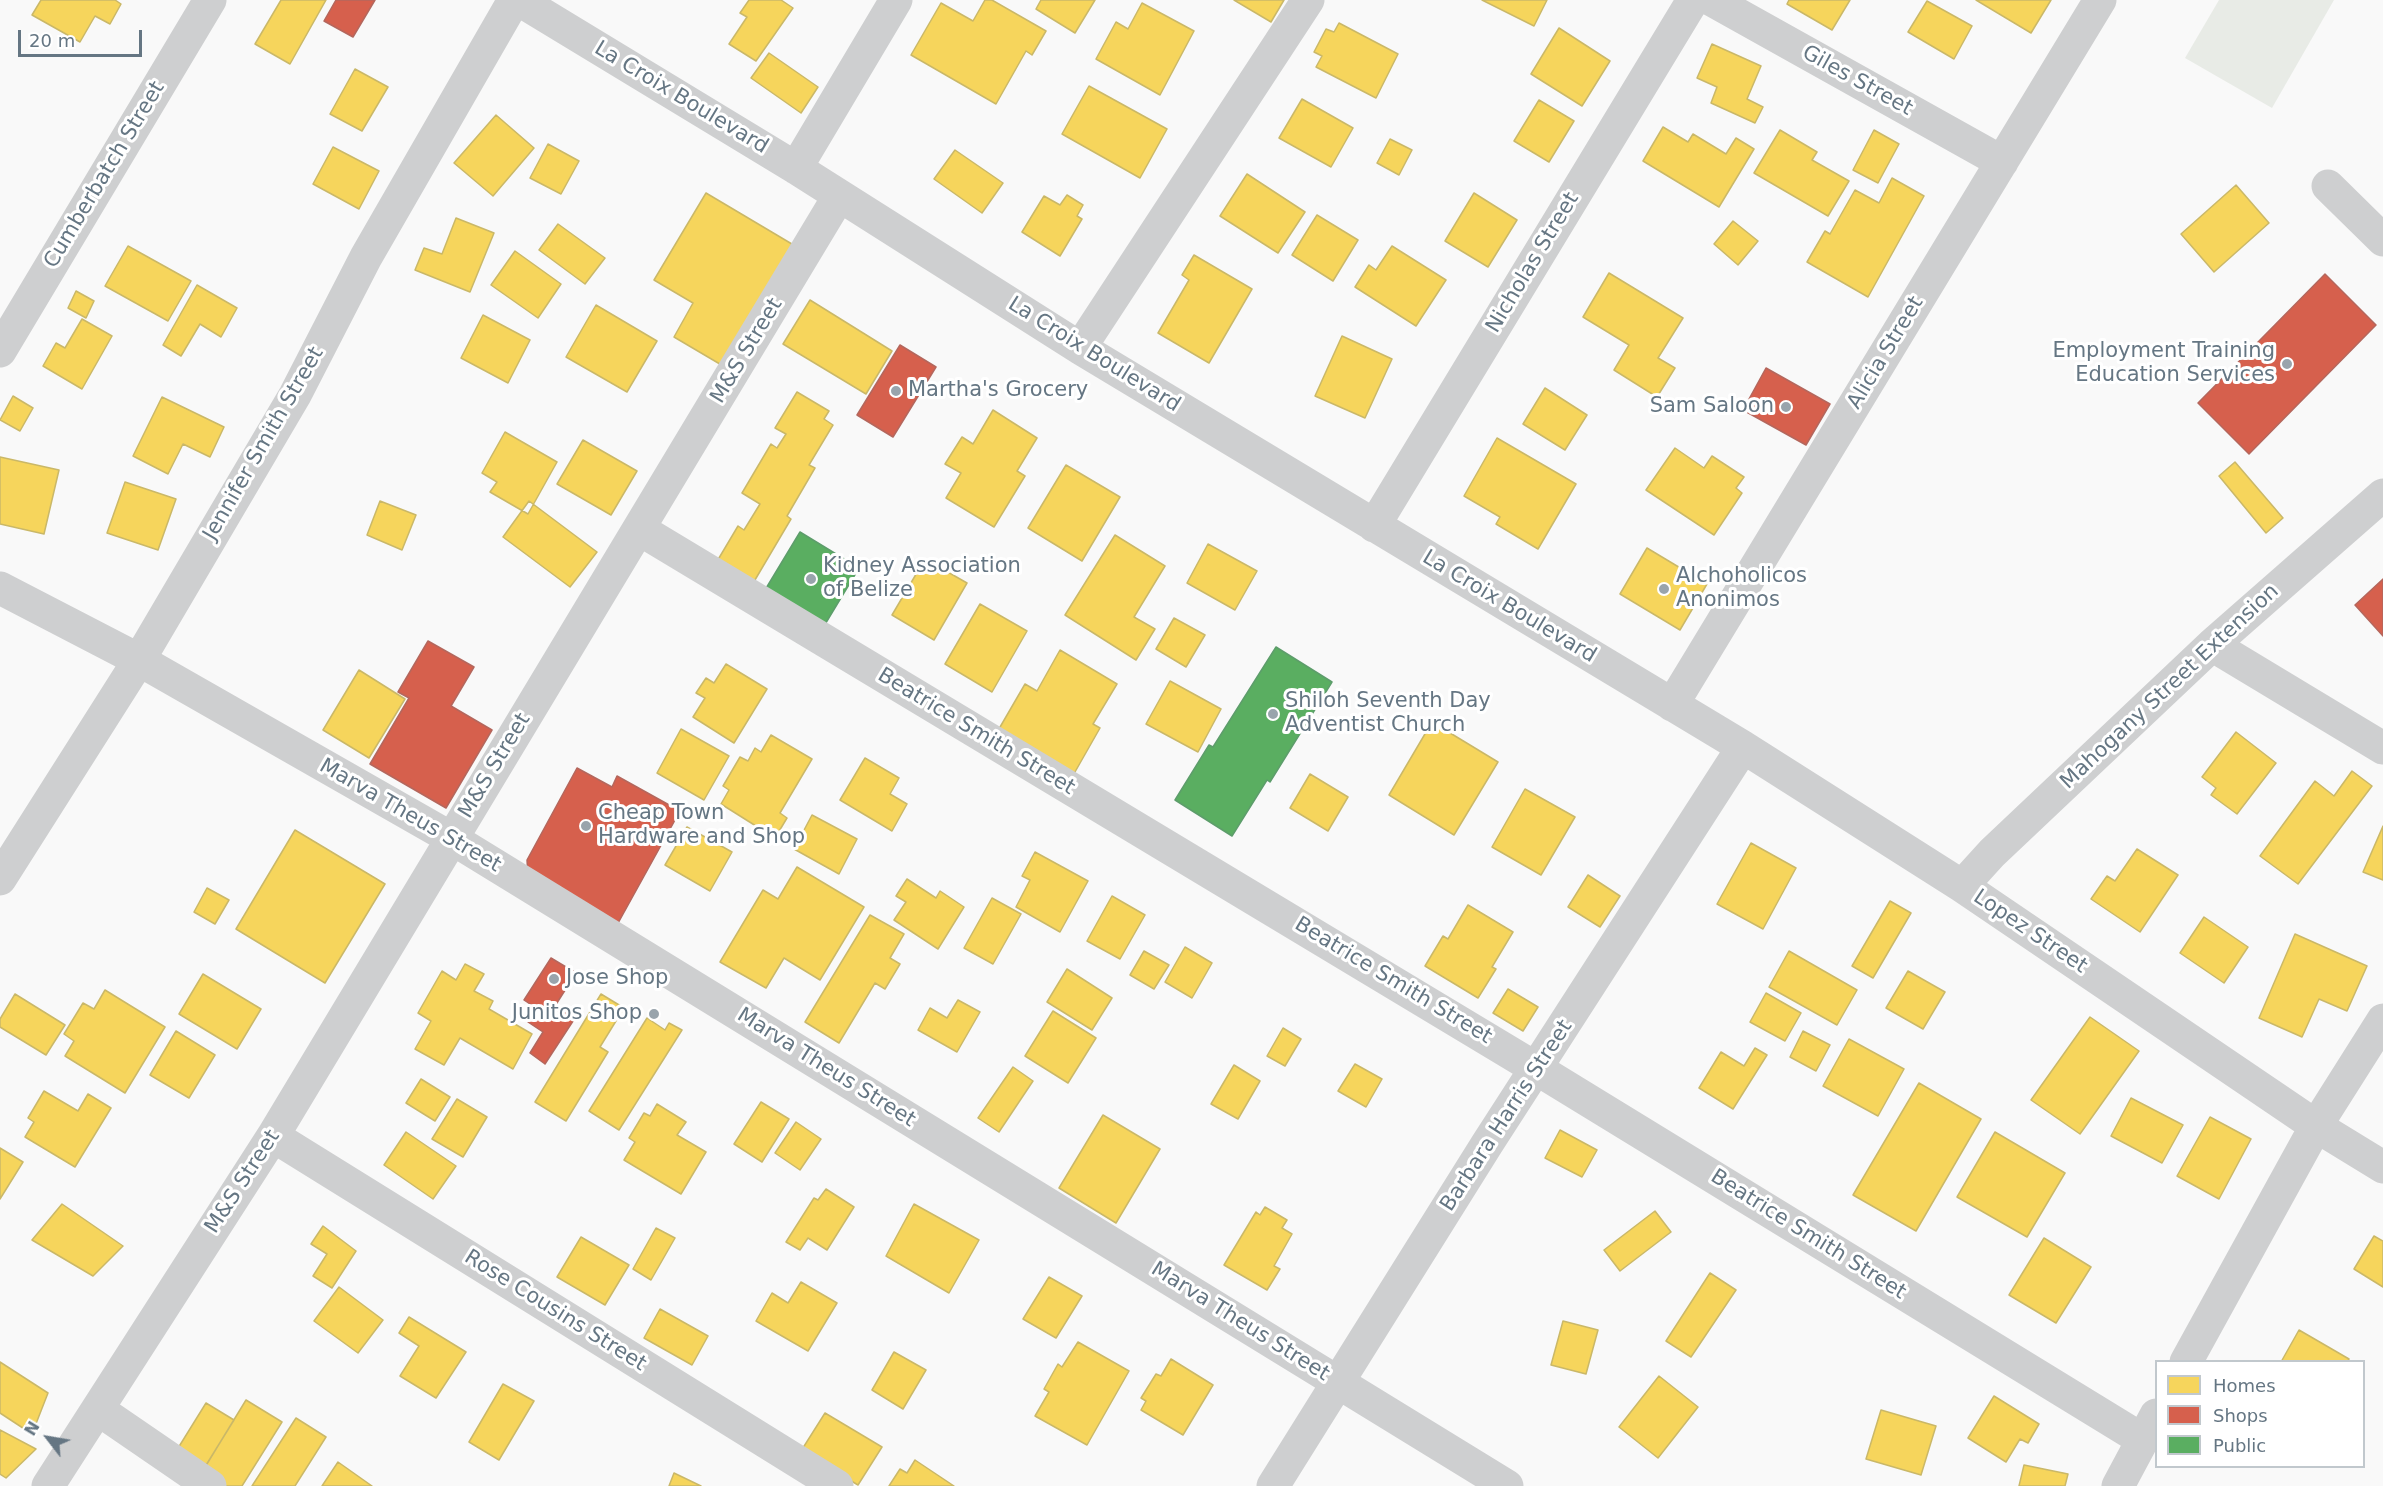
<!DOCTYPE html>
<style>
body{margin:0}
#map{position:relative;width:2383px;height:1486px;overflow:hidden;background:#f9f9f9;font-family:"DejaVu Sans",sans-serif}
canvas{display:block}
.legend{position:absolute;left:2155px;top:1360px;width:210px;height:108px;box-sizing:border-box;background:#fff;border:2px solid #c1c8cd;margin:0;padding:8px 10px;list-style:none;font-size:18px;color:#657683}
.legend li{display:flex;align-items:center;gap:12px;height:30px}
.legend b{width:30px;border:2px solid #c1c8cd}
.north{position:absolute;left:18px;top:1408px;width:60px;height:60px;-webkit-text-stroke:4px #fff;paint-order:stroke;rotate:301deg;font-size:16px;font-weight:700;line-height:24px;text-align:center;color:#657683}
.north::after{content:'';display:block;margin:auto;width:21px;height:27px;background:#657683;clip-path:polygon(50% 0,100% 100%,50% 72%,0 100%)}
.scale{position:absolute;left:18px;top:30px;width:124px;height:27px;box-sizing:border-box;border:3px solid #657683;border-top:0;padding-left:8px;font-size:18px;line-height:21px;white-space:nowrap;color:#657683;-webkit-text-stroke:4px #fff;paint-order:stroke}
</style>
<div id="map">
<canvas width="2383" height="1486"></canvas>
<ul class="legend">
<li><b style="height:16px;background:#f6d55c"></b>Homes</li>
<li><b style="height:16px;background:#d6604d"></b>Shops</li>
<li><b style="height:16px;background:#5aae61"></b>Public</li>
</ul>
<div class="north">N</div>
<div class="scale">20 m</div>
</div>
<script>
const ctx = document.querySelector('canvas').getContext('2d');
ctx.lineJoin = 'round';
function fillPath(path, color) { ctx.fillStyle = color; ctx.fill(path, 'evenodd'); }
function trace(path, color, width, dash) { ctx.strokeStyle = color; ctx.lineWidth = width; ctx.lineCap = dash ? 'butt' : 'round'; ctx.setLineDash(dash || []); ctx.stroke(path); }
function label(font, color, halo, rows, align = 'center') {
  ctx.font = font + ' "DejaVu Sans",sans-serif'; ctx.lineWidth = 6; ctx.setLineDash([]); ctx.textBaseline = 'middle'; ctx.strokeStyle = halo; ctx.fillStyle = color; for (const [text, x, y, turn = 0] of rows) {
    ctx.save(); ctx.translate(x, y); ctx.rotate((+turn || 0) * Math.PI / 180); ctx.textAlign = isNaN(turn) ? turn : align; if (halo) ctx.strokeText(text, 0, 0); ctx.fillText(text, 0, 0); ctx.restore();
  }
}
const green = new Path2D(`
 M 2219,0 L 2334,0 L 2272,108 L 2185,58 Z`);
const homes = new Path2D(`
 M 41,0 L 115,0 L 121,4 L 110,24 L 95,16 L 80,42 L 32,15 Z
 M 281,0 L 326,0 L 290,64 L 255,44 Z
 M 749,0 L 781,0 L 793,8 L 756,61 L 729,44 L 747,17 L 740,13 Z
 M 985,0 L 992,0 L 1046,31 L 1032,55 L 1026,51 L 996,104 L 911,55 L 941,3 L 973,21 Z
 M 1041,0 L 1095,0 L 1075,33 L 1036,9 Z
 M 1234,0 L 1284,0 L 1271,22 Z
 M 1482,0 L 1547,0 L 1534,26 Z
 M 1789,0 L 1850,0 L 1832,30 L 1787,4 Z
 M 1976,0 L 2051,0 L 2031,33 Z
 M 1927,1 L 1972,26 L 1954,59 L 1908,32 Z
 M 1142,3 L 1194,31 L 1160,95 L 1096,59 L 1116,22 L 1128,29 Z
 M 1339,23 L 1398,54 L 1376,98 L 1316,67 L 1322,56 L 1314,52 L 1326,29 L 1334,32 Z
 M 1559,28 L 1610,61 L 1582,106 L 1531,74 Z
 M 1712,44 L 1761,66 L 1747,99 L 1763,107 L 1755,123 L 1711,103 L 1717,87 L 1697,78 Z
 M 769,53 L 818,87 L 801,113 L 751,78 Z
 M 355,69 L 388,87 L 362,131 L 330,114 Z
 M 1089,86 L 1167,129 L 1140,178 L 1062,134 Z
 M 1302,99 L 1353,128 L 1331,167 L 1279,138 Z
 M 1539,100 L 1574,121 L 1549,162 L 1514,141 Z
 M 496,115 L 534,148 L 493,196 L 454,163 Z
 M 1663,127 L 1688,142 L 1693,134 L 1726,154 L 1736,138 L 1754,149 L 1719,207 L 1643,161 Z
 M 1780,130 L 1817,152 L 1812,160 L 1849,181 L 1828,216 L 1754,173 Z
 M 1874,130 L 1899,144 L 1878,183 L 1853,170 Z
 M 1390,139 L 1412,150 L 1399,175 L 1377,163 Z
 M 548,144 L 579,161 L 561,194 L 530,178 Z
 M 333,147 L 379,171 L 359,209 L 313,184 Z
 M 955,150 L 1003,183 L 982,213 L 934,179 Z
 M 1247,174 L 1305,212 L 1278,253 L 1220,216 Z
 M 1892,178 L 1924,196 L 1868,297 L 1807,262 L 1825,231 L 1830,234 L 1855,190 L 1879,203 Z
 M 2236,185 L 2269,223 L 2214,272 L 2181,234 Z
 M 706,193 L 802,250 L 730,370 L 674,337 L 693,303 L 654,280 Z
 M 1474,193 L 1517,220 L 1488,267 L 1445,241 Z
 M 1067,195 L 1083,205 L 1077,216 L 1082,219 L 1060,256 L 1022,232 L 1044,196 L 1060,205 Z
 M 1317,215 L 1358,240 L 1333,281 L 1292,255 Z
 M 456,218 L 494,233 L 470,292 L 415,270 L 424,248 L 442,254 Z
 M 1733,221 L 1758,241 L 1738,265 L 1714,244 Z
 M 558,224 L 605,258 L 585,284 L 539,250 Z
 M 128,246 L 191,281 L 168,321 L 105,286 Z
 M 1392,246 L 1446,280 L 1416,326 L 1355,287 L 1369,265 L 1376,270 Z
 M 515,251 L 561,284 L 538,318 L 491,285 Z
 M 1194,255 L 1252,289 L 1209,363 L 1158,333 L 1189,280 L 1182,275 Z
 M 1609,273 L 1683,318 L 1658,358 L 1675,368 L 1657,397 L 1614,370 L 1629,345 L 1583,317 Z
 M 197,285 L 237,308 L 221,337 L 200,324 L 181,356 L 163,345 Z
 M 76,291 L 94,301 L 86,318 L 68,308 Z
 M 810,300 L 892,351 L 866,394 L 783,344 Z
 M 596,305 L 657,341 L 627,392 L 566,357 Z
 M 483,315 L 530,340 L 508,383 L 461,358 Z
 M 82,319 L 112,336 L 82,389 L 43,366 L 56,343 L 65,348 Z
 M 1342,336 L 1392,359 L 1365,418 L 1315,396 Z
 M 1545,388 L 1587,415 L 1565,450 L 1523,424 Z
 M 797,392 L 829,411 L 824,419 L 833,425 L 809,465 L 815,468 L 787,516 L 791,519 L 752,585 L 716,563 L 738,526 L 744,530 L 760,504 L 742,493 L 771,444 L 777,448 L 786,434 L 775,428 Z
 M 13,396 L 33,408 L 20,431 L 0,420 Z
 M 162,397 L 224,427 L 210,457 L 183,444 L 168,474 L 133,456 Z
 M 993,410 L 1037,438 L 1017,471 L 1025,476 L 994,527 L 946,498 L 961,473 L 945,464 L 962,437 L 973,444 Z
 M 505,432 L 557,462 L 528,514 L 490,492 L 497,482 L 482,473 Z
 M 1497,438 L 1576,484 L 1538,549 L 1496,524 L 1500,517 L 1464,496 Z
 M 583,440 L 637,471 L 611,515 L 557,484 Z
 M 1675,448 L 1704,468 L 1712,456 L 1744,477 L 1736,488 L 1742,493 L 1714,535 L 1646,490 Z
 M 0,457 L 59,470 L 44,534 L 0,524 Z
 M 2235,462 L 2283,518 L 2266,533 L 2219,476 Z
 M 1066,465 L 1120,497 L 1082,561 L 1028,528 Z
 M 125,482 L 176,499 L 158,550 L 107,533 Z
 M 380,501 L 416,515 L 402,550 L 367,535 Z
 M 529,501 L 597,552 L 570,587 L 503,537 Z
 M 1115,535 L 1165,566 L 1134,617 L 1155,629 L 1136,660 L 1065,615 Z
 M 1208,544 L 1257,571 L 1235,610 L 1187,583 Z
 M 1647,548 L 1707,584 L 1680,630 L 1620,594 Z
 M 925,559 L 967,583 L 934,640 L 892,615 Z
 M 980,604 L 1027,631 L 992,692 L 945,664 Z
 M 1174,618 L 1205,635 L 1186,667 L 1156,649 Z
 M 1060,650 L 1117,684 L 1093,724 L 1100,728 L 1071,779 L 996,734 L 1025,684 L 1037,691 Z
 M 726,664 L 767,689 L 734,743 L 693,717 L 705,698 L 696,693 L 706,678 L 714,683 Z
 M 359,670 L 405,699 L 369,758 L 323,730 Z
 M 1170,681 L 1221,709 L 1198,752 L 1146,724 Z
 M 1432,722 L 1498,762 L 1454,835 L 1389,795 Z
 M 681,729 L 729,756 L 704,800 L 657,773 Z
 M 2236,732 L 2276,763 L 2237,814 L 2211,795 L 2216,788 L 2202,777 Z
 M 771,735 L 812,759 L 780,813 L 787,818 L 775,838 L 721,804 L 729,790 L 723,786 L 740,757 L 748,761 L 755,748 L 761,752 Z
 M 865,758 L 899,778 L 890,794 L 907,804 L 892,831 L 840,800 Z
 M 2352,771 L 2372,786 L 2298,884 L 2260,856 L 2315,781 L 2334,796 Z
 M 1310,774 L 1348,797 L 1328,831 L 1290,808 Z
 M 1525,789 L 1575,817 L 1541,875 L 1492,847 Z
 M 812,815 L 857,839 L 839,874 L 794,849 Z
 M 2383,826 L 2383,880 L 2363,872 Z
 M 687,827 L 732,852 L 710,891 L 665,865 Z
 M 295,830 L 385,884 L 325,983 L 236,929 Z
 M 1751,843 L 1796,868 L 1763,929 L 1717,904 Z
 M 2137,849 L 2178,875 L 2140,932 L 2091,899 L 2107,876 L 2115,881 Z
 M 1035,852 L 1088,881 L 1060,932 L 1016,907 L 1030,880 L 1022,876 Z
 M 797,867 L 864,907 L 820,980 L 784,958 L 766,988 L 720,962 L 763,890 L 778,899 Z
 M 1588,875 L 1620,896 L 1600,927 L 1568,907 Z
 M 907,879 L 936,898 L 940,891 L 964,907 L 938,949 L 894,920 L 906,902 L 896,896 Z
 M 207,888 L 229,900 L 215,924 L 194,912 Z
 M 1112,896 L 1145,915 L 1120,959 L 1087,941 Z
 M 992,898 L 1021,914 L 993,964 L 964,948 Z
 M 1890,901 L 1911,913 L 1873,978 L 1852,966 Z
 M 1468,905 L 1513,932 L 1492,967 L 1496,969 L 1478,998 L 1425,966 L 1443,936 L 1448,939 Z
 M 870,915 L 904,934 L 890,958 L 900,964 L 885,989 L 875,983 L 839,1043 L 805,1022 Z
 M 2204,917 L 2248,947 L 2224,983 L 2180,953 Z
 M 2295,934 L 2367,966 L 2347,1011 L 2319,999 L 2302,1037 L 2259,1018 Z
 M 1185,947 L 1212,963 L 1192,998 L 1165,982 Z
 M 1144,951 L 1169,965 L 1154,989 L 1130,975 Z
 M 1789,951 L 1857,990 L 1837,1025 L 1769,987 Z
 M 465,964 L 484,974 L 474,991 L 493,1001 L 489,1009 L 532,1034 L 513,1069 L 460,1038 L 444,1065 L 415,1049 L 431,1021 L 418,1013 L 442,971 L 456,980 Z
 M 1067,969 L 1112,998 L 1092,1030 L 1047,1002 Z
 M 1908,971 L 1945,992 L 1923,1029 L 1886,1008 Z
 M 203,974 L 261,1009 L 237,1049 L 179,1014 Z
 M 1508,989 L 1538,1007 L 1523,1031 L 1493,1013 Z
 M 105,990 L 165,1027 L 125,1093 L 65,1056 L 74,1041 L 64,1034 L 83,1003 L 94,1009 Z
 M 1766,993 L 1801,1013 L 1785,1041 L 1750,1022 Z
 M 15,994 L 65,1025 L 46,1055 L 0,1027 L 0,1019 Z
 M 601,994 L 624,1008 L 600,1047 L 608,1052 L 566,1121 L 535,1102 Z
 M 958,1000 L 980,1012 L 957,1052 L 918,1030 L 930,1008 L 947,1018 Z
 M 1053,1011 L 1096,1038 L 1068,1083 L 1025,1056 Z
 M 2090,1017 L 2139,1051 L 2080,1134 L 2031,1100 Z
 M 647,1018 L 665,1030 L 669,1023 L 682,1030 L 619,1130 L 589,1111 Z
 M 1283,1028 L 1301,1039 L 1285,1066 L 1267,1056 Z
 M 176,1031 L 215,1055 L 189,1098 L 150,1075 Z
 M 1803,1031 L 1830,1045 L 1816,1071 L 1790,1057 Z
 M 1849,1039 L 1904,1069 L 1878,1116 L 1823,1086 Z
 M 1755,1048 L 1767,1055 L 1733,1109 L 1699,1088 L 1721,1052 L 1744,1066 Z
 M 1355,1064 L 1382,1079 L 1366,1107 L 1338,1091 Z
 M 1234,1065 L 1260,1081 L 1238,1119 L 1211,1104 Z
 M 1013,1067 L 1033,1081 L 999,1132 L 978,1118 Z
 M 421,1079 L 450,1097 L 435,1121 L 406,1103 Z
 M 1919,1083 L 1981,1119 L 1916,1231 L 1853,1195 Z
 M 44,1091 L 78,1111 L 88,1094 L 111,1108 L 75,1167 L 25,1137 L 34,1122 L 28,1118 Z
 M 2131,1098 L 2183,1125 L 2162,1163 L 2111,1136 Z
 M 457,1099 L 487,1117 L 463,1157 L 432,1139 Z
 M 761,1102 L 789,1119 L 762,1162 L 734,1144 Z
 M 657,1104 L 686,1122 L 677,1135 L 706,1152 L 681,1194 L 624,1160 L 635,1142 L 629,1138 L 644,1113 L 650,1116 Z
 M 1103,1115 L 1160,1149 L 1116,1223 L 1059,1188 Z
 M 2210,1117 L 2251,1139 L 2219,1199 L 2177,1176 Z
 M 796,1122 L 821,1139 L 800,1170 L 775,1153 Z
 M 1560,1130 L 1597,1150 L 1582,1177 L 1545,1158 Z
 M 406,1132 L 456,1166 L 433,1199 L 384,1165 Z
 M 1995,1132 L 2065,1173 L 2027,1237 L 1957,1197 Z
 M 0,1148 L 23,1162 L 0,1199 Z
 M 826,1189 L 854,1207 L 827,1250 L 808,1238 L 800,1250 L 786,1242 L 814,1198 L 818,1200 Z
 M 62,1204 L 123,1246 L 93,1276 L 32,1240 Z
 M 914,1204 L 979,1240 L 949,1293 L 886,1256 Z
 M 1265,1207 L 1287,1220 L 1282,1228 L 1292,1234 L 1274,1266 L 1280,1269 L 1267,1290 L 1224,1265 L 1256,1212 L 1260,1215 Z
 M 1655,1211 L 1671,1232 L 1620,1271 L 1604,1250 Z
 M 323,1226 L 356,1251 L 332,1288 L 313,1276 L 327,1254 L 311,1244 Z
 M 656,1228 L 675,1238 L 651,1280 L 633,1269 Z
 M 2374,1236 L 2383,1241 L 2383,1287 L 2354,1269 Z
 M 581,1237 L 629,1265 L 605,1305 L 557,1277 Z
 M 2044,1238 L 2091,1267 L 2056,1323 L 2009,1295 Z
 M 1710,1273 L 1736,1290 L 1691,1357 L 1666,1341 Z
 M 1049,1277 L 1082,1296 L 1056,1338 L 1023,1319 Z
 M 801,1282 L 837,1303 L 808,1351 L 756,1321 L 772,1293 L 788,1303 Z
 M 339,1287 L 383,1320 L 358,1353 L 314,1321 Z
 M 660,1309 L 708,1336 L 692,1365 L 644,1338 Z
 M 409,1317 L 466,1352 L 436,1398 L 400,1376 L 419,1346 L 399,1333 Z
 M 1563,1321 L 1598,1330 L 1586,1374 L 1551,1365 Z
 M 2299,1330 L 2349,1359 L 2347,1362 L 2281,1362 Z
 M 1078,1342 L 1129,1371 L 1087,1445 L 1035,1416 L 1049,1392 L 1044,1389 L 1058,1364 L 1062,1367 Z
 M 894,1352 L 926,1370 L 903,1409 L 872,1390 Z
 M 1171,1359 L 1213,1385 L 1183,1435 L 1141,1410 L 1146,1401 L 1141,1398 L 1156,1374 L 1161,1376 Z
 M 0,1362 L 48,1393 L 32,1434 L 0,1413 Z
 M 1659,1376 L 1698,1407 L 1658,1458 L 1619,1427 Z
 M 503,1384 L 534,1401 L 499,1460 L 469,1442 Z
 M 1994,1396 L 2039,1424 L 2028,1443 L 2020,1439 L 2006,1462 L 1968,1438 Z
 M 246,1400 L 282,1422 L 242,1486 L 213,1486 L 199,1477 Z
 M 206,1403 L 234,1420 L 203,1470 L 175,1453 Z
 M 1881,1410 L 1936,1426 L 1921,1475 L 1866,1459 Z
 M 825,1413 L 882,1447 L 858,1485 L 801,1451 Z
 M 296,1418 L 326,1437 L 295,1486 L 252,1486 Z
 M 0,1430 L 36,1449 L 6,1478 L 0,1474 Z
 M 915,1460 L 954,1486 L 889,1486 L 900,1469 L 907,1473 Z
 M 338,1462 L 372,1486 L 322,1486 Z
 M 2024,1465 L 2068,1474 L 2065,1486 L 2019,1486 Z
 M 674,1473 L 701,1486 L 669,1486 Z`);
const shops = new Path2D(`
 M 336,0 L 375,0 L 353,37 L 324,21 Z
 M 2325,274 L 2376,325 L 2249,454 L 2198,403 Z
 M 900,345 L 936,367 L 893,437 L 857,415 Z
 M 1766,368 L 1830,404 L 1806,445 L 1743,410 Z
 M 2383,579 L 2383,636 L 2355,605 Z
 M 428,641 L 474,667 L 451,706 L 492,730 L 446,808 L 370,764 L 409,698 L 398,692 Z
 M 577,768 L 612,787 L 617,776 L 680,811 L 617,925 L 528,876 L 527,860 Z
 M 551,958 L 576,973 L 555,1006 L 575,1018 L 545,1064 L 530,1053 L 543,1032 L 528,1022 L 536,1008 L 524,1000 Z`);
const public = new Path2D(`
 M 800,532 L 859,568 L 824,626 L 765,590 Z
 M 1276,647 L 1332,682 L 1270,782 L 1267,780 L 1232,836 L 1175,800 L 1209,745 L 1213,747 Z`);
const minor = new Path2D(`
 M 519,0 L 796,168 L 1080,348 L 1743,747 L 1962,886 L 2316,1126 L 2383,1167
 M 1712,0 L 2002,162
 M 796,168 L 896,0
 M 2328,186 L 2383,240
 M 1080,348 L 1308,0
 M 0,351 L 210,0
 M 1374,526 L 1693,0
 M 639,529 L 1537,1069 L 2143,1440
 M 0,588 L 139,660 L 451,838 L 1507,1486
 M 2212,645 L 2383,748
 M 1672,705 L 2100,0
 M 0,879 L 139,660 L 295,395 L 366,257 L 514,0
 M 1962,886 L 1992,853 L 2212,645 L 2383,495
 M 273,1136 L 837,1486
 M 2186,1362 L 2316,1126 L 2383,1020
 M 99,1410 L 210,1486
 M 48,1486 L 273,1136 L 839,196
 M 1273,1486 L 1487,1144 L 1743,747
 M 2118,1486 L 2156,1415`);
const markers = [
 [2287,364,6,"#99a4ac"],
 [896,391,6,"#99a4ac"],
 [1786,407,6,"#99a4ac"],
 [811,579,6,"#99a4ac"],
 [1664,589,6,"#99a4ac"],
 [1273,714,6,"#99a4ac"],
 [586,826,6,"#99a4ac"],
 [554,979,6,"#99a4ac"],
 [654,1014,6,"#99a4ac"]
];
const streetNames = [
 ["Giles Street",1857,81,29],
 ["La Croix Boulevard",681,98,31],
 ["Cumberbatch Street",105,175,-59],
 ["Nicholas Street",1533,263,-59],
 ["M&S Street",747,351,-59],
 ["Alicia Street",1886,353,-59],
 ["La Croix Boulevard",1094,355,32],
 ["Jennifer Smith Street",264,444,-60],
 ["La Croix Boulevard",1509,607,31],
 ["Mahogany Street Extension",2170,687,-43],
 ["Beatrice Smith Street",976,732,31],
 ["M&S Street",495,766,-59],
 ["Marva Theus Street",410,816,30],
 ["Lopez Street",2030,932,34],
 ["Beatrice Smith Street",1393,981,31],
 ["Marva Theus Street",826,1068,32],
 ["Barbara Harris Street",1507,1116,-57],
 ["M&S Street",243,1182,-57],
 ["Beatrice Smith Street",1808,1235,32],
 ["Rose Cousins Street",555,1311,32],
 ["Marva Theus Street",1240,1322,32]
];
const poiNames = [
 ["Employment Training",2275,352,"right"],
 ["Education Services",2275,376,"right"],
 ["Martha's Grocery",908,391],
 ["Sam Saloon",1774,407,"right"],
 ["Kidney Association",823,567],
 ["of Belize",823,591],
 ["Alchoholicos",1676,577],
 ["Anonimos",1676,601],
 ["Shiloh Seventh Day",1285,702],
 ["Adventist Church",1285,726],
 ["Cheap Town",598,814],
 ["Hardware and Shop",598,838],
 ["Jose Shop",566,979],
 ["Junitos Shop",642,1014,"right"]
];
fillPath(green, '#e8ebe6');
fillPath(homes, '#f6d55c');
trace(homes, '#cab868', 1.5);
fillPath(shops, '#d6604d');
trace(shops, '#b4675d', 1.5);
fillPath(public, '#5aae61');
trace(public, '#5d9d6b', 1.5);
trace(minor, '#cecfd0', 33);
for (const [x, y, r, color] of markers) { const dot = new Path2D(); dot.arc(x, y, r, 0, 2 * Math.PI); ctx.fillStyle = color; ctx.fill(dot); trace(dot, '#fff', 2); }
label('21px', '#657683', '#fff', streetNames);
label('21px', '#657683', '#fff', poiNames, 'left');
</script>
